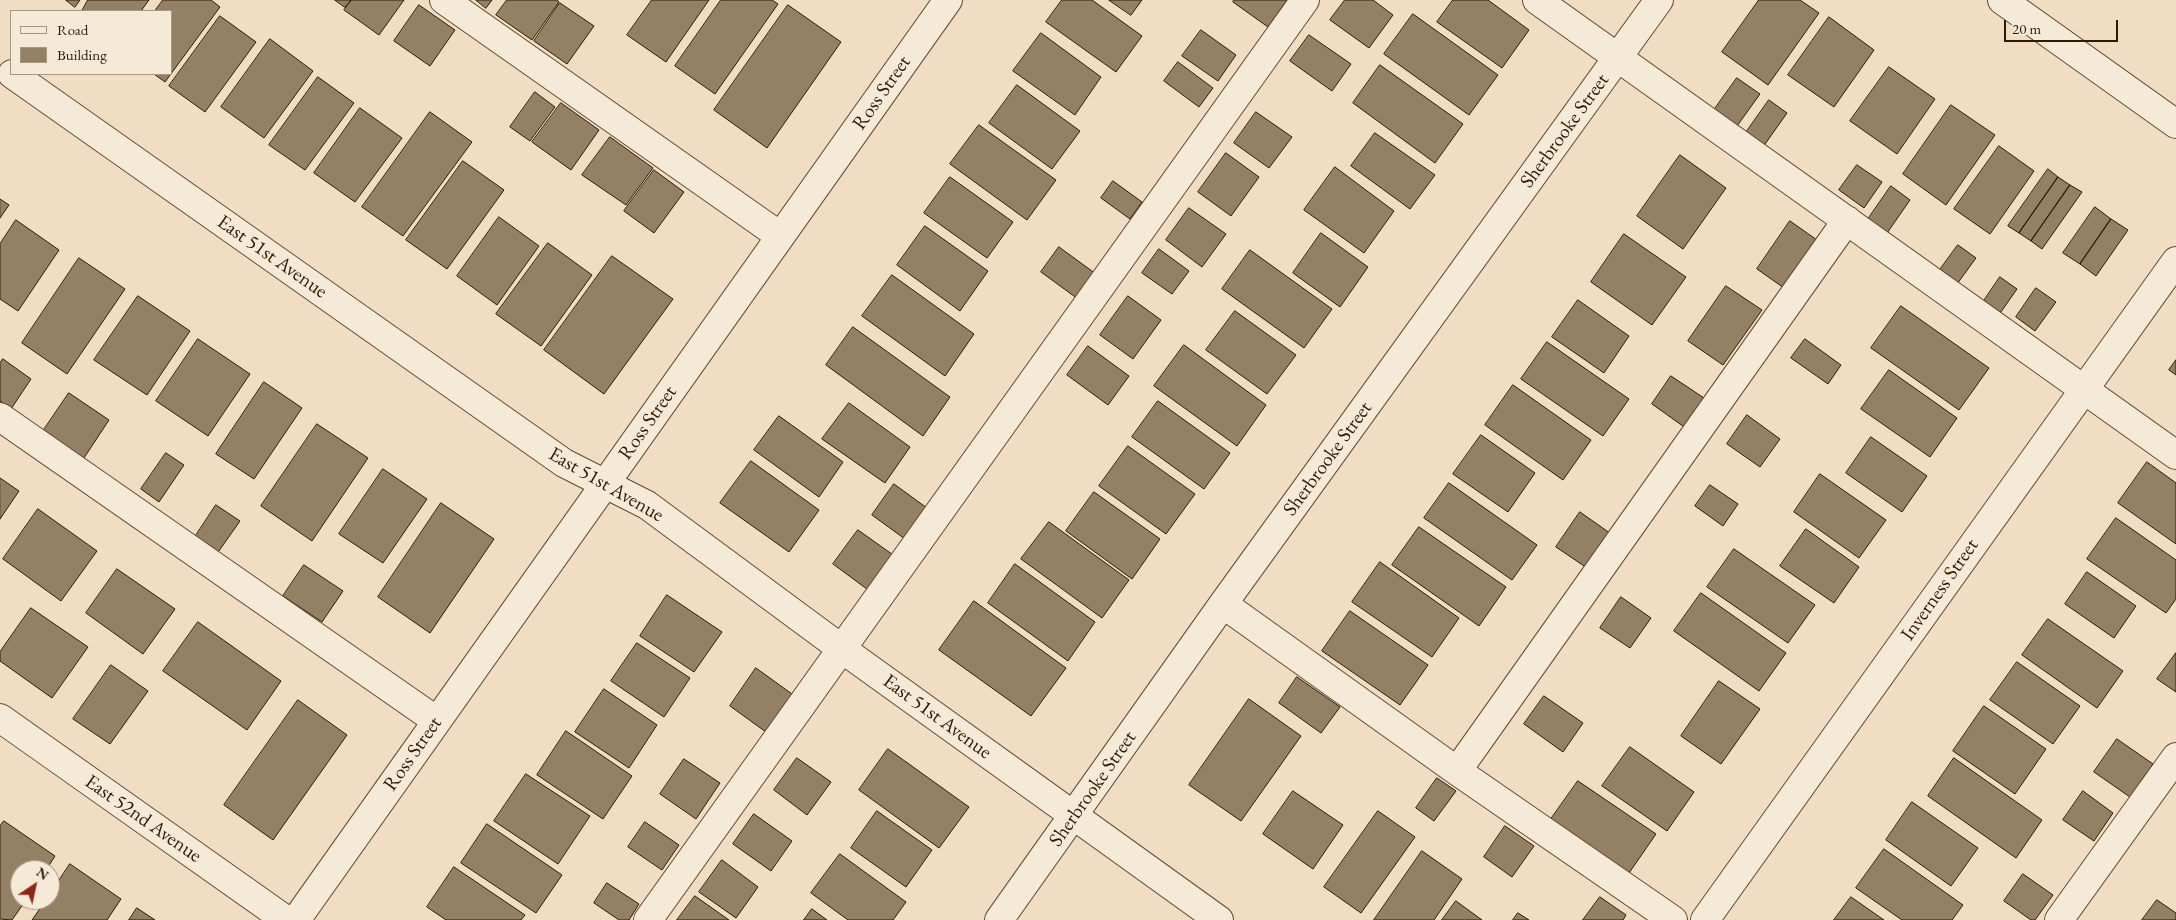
<!DOCTYPE html>
<style>
body{margin:0}
#map{position:relative;width:2176px;height:920px;overflow:hidden;background:#f0ddc3;font-family:"EB Garamond",serif}
canvas{display:block}
.legend{position:absolute;left:10px;top:10px;width:162px;height:65px;box-sizing:border-box;background:#f5e9d8;border:1px solid #a69782;margin:0;padding:6px 9px;list-style:none;font-size:15px;color:#301b00}
.legend li{display:flex;align-items:center;gap:10px;height:25px}
.legend b{width:25px;border:1px solid #a69782}
.north{position:absolute;left:10px;top:860px;width:50px;height:50px;box-sizing:border-box;background:#f5e9d8;border:1px solid #a69782;border-radius:50%;rotate:34deg;font-size:14px;font-weight:700;line-height:20px;text-align:center;color:#301b00}
.north::after{content:'';display:block;margin:auto;width:18px;height:22px;background:#8f2418;clip-path:polygon(50% 0,100% 100%,50% 72%,0 100%)}
.scale{position:absolute;left:2004px;top:20px;width:114px;height:22px;box-sizing:border-box;border:2px solid #301b00;border-top:0;padding-left:6px;font-size:15px;line-height:18px;white-space:nowrap;color:#301b00;-webkit-text-stroke:4px #f5e9d8;paint-order:stroke}
</style>
<div id="map">
<canvas width="2176" height="920"></canvas>
<ul class="legend">
<li><b style="height:6px;background:#f5e9d8"></b>Road</li>
<li><b style="height:14px;background:#948065"></b>Building</li>
</ul>
<div class="north">N</div>
<div class="scale">20 m</div>
</div>
<script>
const ctx = document.querySelector('canvas').getContext('2d');
ctx.lineJoin = 'round';
function fillPath(path, color) { ctx.fillStyle = color; ctx.fill(path, 'evenodd'); }
function trace(path, color, width, dash) { ctx.strokeStyle = color; ctx.lineWidth = width; ctx.lineCap = dash ? 'butt' : 'round'; ctx.setLineDash(dash || []); ctx.stroke(path); }
function label(font, color, halo, rows, align = 'center') {
  ctx.font = font + ' "EB Garamond",serif'; ctx.lineWidth = 5; ctx.setLineDash([]); ctx.textBaseline = 'middle'; ctx.strokeStyle = halo; ctx.fillStyle = color; for (const [text, x, y, turn = 0] of rows) {
    ctx.save(); ctx.translate(x, y); ctx.rotate((+turn || 0) * Math.PI / 180); ctx.textAlign = isNaN(turn) ? turn : align; if (halo) ctx.strokeText(text, 0, 0); ctx.fillText(text, 0, 0); ctx.restore();
  }
}
const building = new Path2D(`
 M 66,0 L 80,0 L 75,7 Z
 M 88,0 L 149,0 L 141,11 L 82,11 Z
 M 163,0 L 211,0 L 220,7 L 165,82 L 154,74 L 171,74 L 171,11 L 155,11 Z
 M 335,0 L 351,0 L 345,7 Z
 M 352,0 L 404,0 L 379,35 L 344,10 Z
 M 476,0 L 492,0 L 486,8 Z
 M 507,0 L 557,0 L 559,2 L 532,40 L 496,15 Z
 M 652,0 L 709,0 L 666,62 L 627,35 Z
 M 721,0 L 772,0 L 778,4 L 715,94 L 675,66 Z
 M 1062,0 L 1092,0 L 1142,36 L 1116,72 L 1046,22 Z
 M 1109,0 L 1142,0 L 1131,15 Z
 M 1234,0 L 1287,0 L 1268,27 L 1233,2 Z
 M 1345,0 L 1373,0 L 1393,15 L 1369,48 L 1330,20 Z
 M 1453,0 L 1488,0 L 1529,30 L 1502,68 L 1437,22 Z
 M 1759,0 L 1800,0 L 1819,13 L 1768,85 L 1722,52 Z
 M 560,3 L 594,26 L 567,64 L 534,41 Z
 M 419,5 L 455,30 L 430,66 L 394,41 Z
 M 788,5 L 841,42 L 767,148 L 714,110 Z
 M 1413,14 L 1498,75 L 1469,115 L 1384,54 Z
 M 220,16 L 256,42 L 205,112 L 169,86 Z
 M 1829,17 L 1874,50 L 1834,107 L 1788,75 Z
 M 1201,30 L 1236,55 L 1218,81 L 1182,56 Z
 M 1041,33 L 1101,77 L 1075,115 L 1013,71 Z
 M 1309,35 L 1351,64 L 1332,91 L 1290,61 Z
 M 270,39 L 313,71 L 264,138 L 221,107 Z
 M 1178,62 L 1213,88 L 1199,107 L 1164,81 Z
 M 1380,65 L 1463,124 L 1435,163 L 1353,103 Z
 M 1889,67 L 1935,99 L 1897,154 L 1850,121 Z
 M 318,77 L 354,103 L 305,170 L 269,145 Z
 M 1737,78 L 1760,94 L 1737,126 L 1714,110 Z
 M 1017,85 L 1080,131 L 1052,169 L 989,123 Z
 M 535,92 L 555,107 L 530,141 L 510,127 Z
 M 1769,100 L 1787,113 L 1763,147 L 1745,134 Z
 M 561,103 L 599,130 L 571,170 L 532,142 Z
 M 1951,105 L 1995,135 L 1946,205 L 1903,174 Z
 M 360,108 L 402,138 L 355,202 L 314,173 Z
 M 430,112 L 472,142 L 403,236 L 362,207 Z
 M 1256,112 L 1292,137 L 1269,168 L 1234,143 Z
 M 979,125 L 1056,180 L 1027,220 L 950,164 Z
 M 1375,133 L 1435,175 L 1410,209 L 1351,166 Z
 M 610,137 L 653,168 L 626,205 L 582,175 Z
 M 1999,146 L 2034,171 L 1990,234 L 1954,209 Z
 M 1226,153 L 1259,177 L 1231,216 L 1198,192 Z
 M 1680,155 L 1726,188 L 1683,249 L 1637,216 Z
 M 463,161 L 504,190 L 447,269 L 406,240 Z
 M 1857,165 L 1882,182 L 1864,208 L 1839,190 Z
 M 1335,167 L 1394,211 L 1364,253 L 1304,210 Z
 M 2048,169 L 2058,177 L 2019,233 L 2008,226 Z
 M 654,170 L 684,192 L 654,233 L 624,211 Z
 M 950,177 L 1013,222 L 987,258 L 924,213 Z
 M 2058,177 L 2070,185 L 2031,241 L 2019,233 Z
 M 1113,181 L 1142,202 L 1130,219 L 1101,198 Z
 M 2070,185 L 2082,192 L 2042,249 L 2031,241 Z
 M 1891,186 L 1910,200 L 1885,236 L 1866,222 Z
 M 0,199 L 9,205 L 0,218 Z
 M 2095,207 L 2111,219 L 2080,264 L 2063,253 Z
 M 1189,208 L 1226,234 L 1202,267 L 1166,240 Z
 M 499,217 L 539,246 L 497,305 L 457,276 Z
 M 2111,219 L 2128,230 L 2096,276 L 2080,264 Z
 M 16,220 L 59,250 L 18,311 L 0,299 L 0,244 Z
 M 1790,221 L 1817,240 L 1784,288 L 1757,269 Z
 M 925,226 L 988,271 L 960,311 L 897,265 Z
 M 1321,233 L 1368,267 L 1340,307 L 1293,273 Z
 M 1624,234 L 1686,277 L 1652,325 L 1591,282 Z
 M 548,243 L 592,275 L 541,346 L 496,314 Z
 M 1958,245 L 1976,258 L 1957,284 L 1939,271 Z
 M 1059,247 L 1096,274 L 1078,299 L 1041,272 Z
 M 1159,249 L 1189,271 L 1172,294 L 1142,273 Z
 M 1250,250 L 1332,309 L 1304,348 L 1222,289 Z
 M 612,256 L 673,299 L 604,394 L 544,350 Z
 M 79,258 L 125,289 L 67,374 L 22,343 Z
 M 892,275 L 974,334 L 945,376 L 862,316 Z
 M 2000,277 L 2017,289 L 1996,319 L 1979,308 Z
 M 1726,286 L 1762,310 L 1723,365 L 1688,341 Z
 M 2036,288 L 2056,302 L 2035,331 L 2016,317 Z
 M 138,296 L 190,331 L 147,395 L 94,360 Z
 M 1128,296 L 1161,320 L 1133,359 L 1100,335 Z
 M 1578,300 L 1629,336 L 1604,373 L 1552,337 Z
 M 1901,306 L 1989,368 L 1959,410 L 1871,348 Z
 M 1235,311 L 1296,355 L 1267,394 L 1206,350 Z
 M 853,327 L 950,397 L 923,436 L 826,365 Z
 M 198,339 L 250,374 L 208,436 L 156,401 Z
 M 1805,339 L 1841,365 L 1828,384 L 1791,358 Z
 M 1547,342 L 1629,399 L 1603,436 L 1521,379 Z
 M 1184,345 L 1266,405 L 1237,446 L 1154,386 Z
 M 1088,346 L 1129,376 L 1108,405 L 1067,375 Z
 M 3,359 L 31,379 L 11,409 L 0,401 L 0,363 Z
 M 2176,360 L 2176,375 L 2169,370 Z
 M 1889,370 L 1957,418 L 1930,457 L 1861,409 Z
 M 1671,376 L 1707,400 L 1687,429 L 1652,404 Z
 M 264,382 L 302,408 L 254,479 L 216,454 Z
 M 1513,385 L 1591,440 L 1563,480 L 1485,425 Z
 M 69,393 L 109,420 L 82,461 L 41,434 Z
 M 1158,401 L 1230,453 L 1204,489 L 1132,437 Z
 M 849,403 L 910,447 L 885,483 L 822,439 Z
 M 1747,415 L 1780,439 L 1760,467 L 1727,444 Z
 M 779,416 L 843,462 L 819,497 L 754,450 Z
 M 317,424 L 368,458 L 312,541 L 261,506 Z
 M 1481,435 L 1535,473 L 1508,512 L 1453,474 Z
 M 1871,437 L 1927,476 L 1902,512 L 1846,473 Z
 M 1128,446 L 1195,494 L 1166,534 L 1099,486 Z
 M 166,453 L 184,465 L 159,502 L 141,489 Z
 M 751,461 L 819,510 L 789,552 L 720,503 Z
 M 2147,462 L 2176,483 L 2176,544 L 2118,503 Z
 M 383,469 L 427,499 L 383,563 L 339,534 Z
 M 1820,474 L 1886,520 L 1859,558 L 1794,512 Z
 M 0,478 L 19,491 L 0,519 Z
 M 1449,483 L 1537,545 L 1512,580 L 1424,518 Z
 M 894,484 L 927,508 L 905,539 L 872,515 Z
 M 1710,485 L 1738,504 L 1723,526 L 1695,506 Z
 M 1094,492 L 1160,539 L 1132,579 L 1066,531 Z
 M 441,503 L 494,539 L 430,633 L 378,597 Z
 M 216,505 L 240,521 L 216,555 L 193,540 Z
 M 38,509 L 97,551 L 61,601 L 3,559 Z
 M 1580,512 L 1614,536 L 1590,570 L 1556,547 Z
 M 2116,518 L 2176,560 L 2176,599 L 2166,613 L 2087,559 Z
 M 1049,522 L 1129,580 L 1102,618 L 1021,559 Z
 M 1419,527 L 1506,587 L 1479,626 L 1392,565 Z
 M 1806,529 L 1859,567 L 1834,603 L 1780,566 Z
 M 858,530 L 896,557 L 871,592 L 833,564 Z
 M 1734,549 L 1815,605 L 1788,643 L 1707,587 Z
 M 1380,562 L 1459,618 L 1432,657 L 1352,602 Z
 M 1015,564 L 1095,622 L 1068,661 L 988,603 Z
 M 304,565 L 343,591 L 322,622 L 283,596 Z
 M 117,569 L 175,609 L 143,654 L 86,613 Z
 M 2087,572 L 2136,606 L 2114,638 L 2065,604 Z
 M 1701,593 L 1786,653 L 1759,691 L 1674,631 Z
 M 667,595 L 722,632 L 694,672 L 640,636 Z
 M 1621,597 L 1651,618 L 1630,648 L 1600,628 Z
 M 974,601 L 1066,668 L 1031,716 L 939,650 Z
 M 31,608 L 88,647 L 52,698 L 0,661 L 0,652 Z
 M 1350,611 L 1428,665 L 1400,705 L 1322,651 Z
 M 2048,619 L 2123,671 L 2097,708 L 2022,655 Z
 M 198,622 L 281,681 L 247,730 L 163,671 Z
 M 637,643 L 690,678 L 664,717 L 611,681 Z
 M 2176,653 L 2176,692 L 2157,679 Z
 M 2017,662 L 2080,706 L 2053,744 L 1990,700 Z
 M 111,665 L 148,691 L 110,744 L 73,719 Z
 M 756,668 L 792,694 L 766,732 L 730,706 Z
 M 1297,677 L 1340,707 L 1321,733 L 1279,703 Z
 M 1719,681 L 1760,709 L 1721,764 L 1681,736 Z
 M 604,689 L 657,725 L 629,768 L 575,732 Z
 M 1544,696 L 1583,723 L 1563,752 L 1524,724 Z
 M 1249,699 L 1301,736 L 1241,821 L 1189,785 Z
 M 298,700 L 347,735 L 273,840 L 224,805 Z
 M 1984,706 L 2046,749 L 2015,794 L 1953,751 Z
 M 566,731 L 632,776 L 603,819 L 537,775 Z
 M 2117,739 L 2153,764 L 2130,797 L 2094,772 Z
 M 1630,747 L 1694,792 L 1667,831 L 1602,786 Z
 M 888,749 L 969,807 L 939,848 L 859,790 Z
 M 797,758 L 831,782 L 807,815 L 774,790 Z
 M 1954,758 L 2042,820 L 2016,858 L 1928,796 Z
 M 684,759 L 720,783 L 696,819 L 660,794 Z
 M 526,774 L 590,816 L 558,864 L 494,821 Z
 M 1437,778 L 1456,791 L 1434,821 L 1416,808 Z
 M 1578,781 L 1656,834 L 1629,873 L 1551,819 Z
 M 1293,791 L 1343,825 L 1313,869 L 1263,834 Z
 M 2083,791 L 2113,813 L 2094,841 L 2063,820 Z
 M 1912,802 L 1978,848 L 1951,886 L 1886,840 Z
 M 877,811 L 932,850 L 906,887 L 851,848 Z
 M 1378,811 L 1415,837 L 1361,913 L 1324,887 Z
 M 754,814 L 792,841 L 771,871 L 733,844 Z
 M 4,821 L 55,856 L 46,870 L 20,870 L 20,900 L 26,900 L 12,920 L 0,919 L 0,826 Z
 M 645,822 L 679,845 L 662,870 L 628,847 Z
 M 487,824 L 562,875 L 536,913 L 461,863 Z
 M 1505,826 L 1534,846 L 1512,877 L 1484,857 Z
 M 1884,849 L 1963,905 L 1952,920 L 1902,920 L 1856,888 Z
 M 1422,851 L 1462,879 L 1434,920 L 1374,920 Z
 M 840,854 L 906,902 L 893,920 L 848,920 L 811,893 Z
 M 722,860 L 758,887 L 736,918 L 699,892 Z
 M 70,864 L 121,899 L 107,920 L 32,920 L 46,900 L 50,900 L 50,894 Z
 M 454,867 L 525,915 L 521,920 L 446,920 L 427,907 Z
 M 2023,874 L 2053,895 L 2035,920 L 2031,920 L 2004,901 Z
 M 607,883 L 639,904 L 629,920 L 619,920 L 594,903 Z
 M 695,896 L 729,920 L 677,920 Z
 M 1600,897 L 1626,915 L 1623,920 L 1583,920 Z
 M 1851,897 L 1884,920 L 1834,920 Z
 M 2157,900 L 2176,913 L 2176,920 L 2142,920 Z
 M 1456,901 L 1482,920 L 1442,920 Z
 M 137,908 L 155,920 L 129,920 Z
 M 812,909 L 827,920 L 804,920 Z
 M 1518,913 L 1529,920 L 1513,920 Z`);
const minor = new Path2D(`
 M 444,0 L 780,236
 M 1537,0 L 2176,455
 M 2002,0 L 2176,124
 M 12,74 L 564,463 L 647,505 L 842,649 L 1219,920
 M 0,417 L 437,721
 M 1223,604 L 1457,771 L 1673,920
 M 0,718 L 286,920
 M 1457,771 L 1847,220
 M 296,920 L 948,0
 M 648,920 L 1305,0
 M 999,920 L 1223,604 L 1659,0
 M 1705,920 L 2176,261
 M 2059,920 L 2176,757`);
const streetNames = [
 ["Ross Street",882,93,-55],
 ["Sherbrooke Street",1565,131,-54],
 ["East 51st Avenue",272,257,35],
 ["Ross Street",648,423,-55],
 ["Sherbrooke Street",1328,459,-54],
 ["East 51st Avenue",606,485,30],
 ["Inverness Street",1940,590,-55],
 ["East 51st Avenue",937,717,36],
 ["Ross Street",413,754,-55],
 ["Sherbrooke Street",1093,789,-55],
 ["East 52nd Avenue",143,819,35]
];
fillPath(building, '#948065');
trace(building, '#301b00', 1);
trace(minor, '#604c31', 30);
trace(minor, '#f5e9d8', 28);
label('20px', '#301b00', '#f5e9d8', streetNames);
</script>
